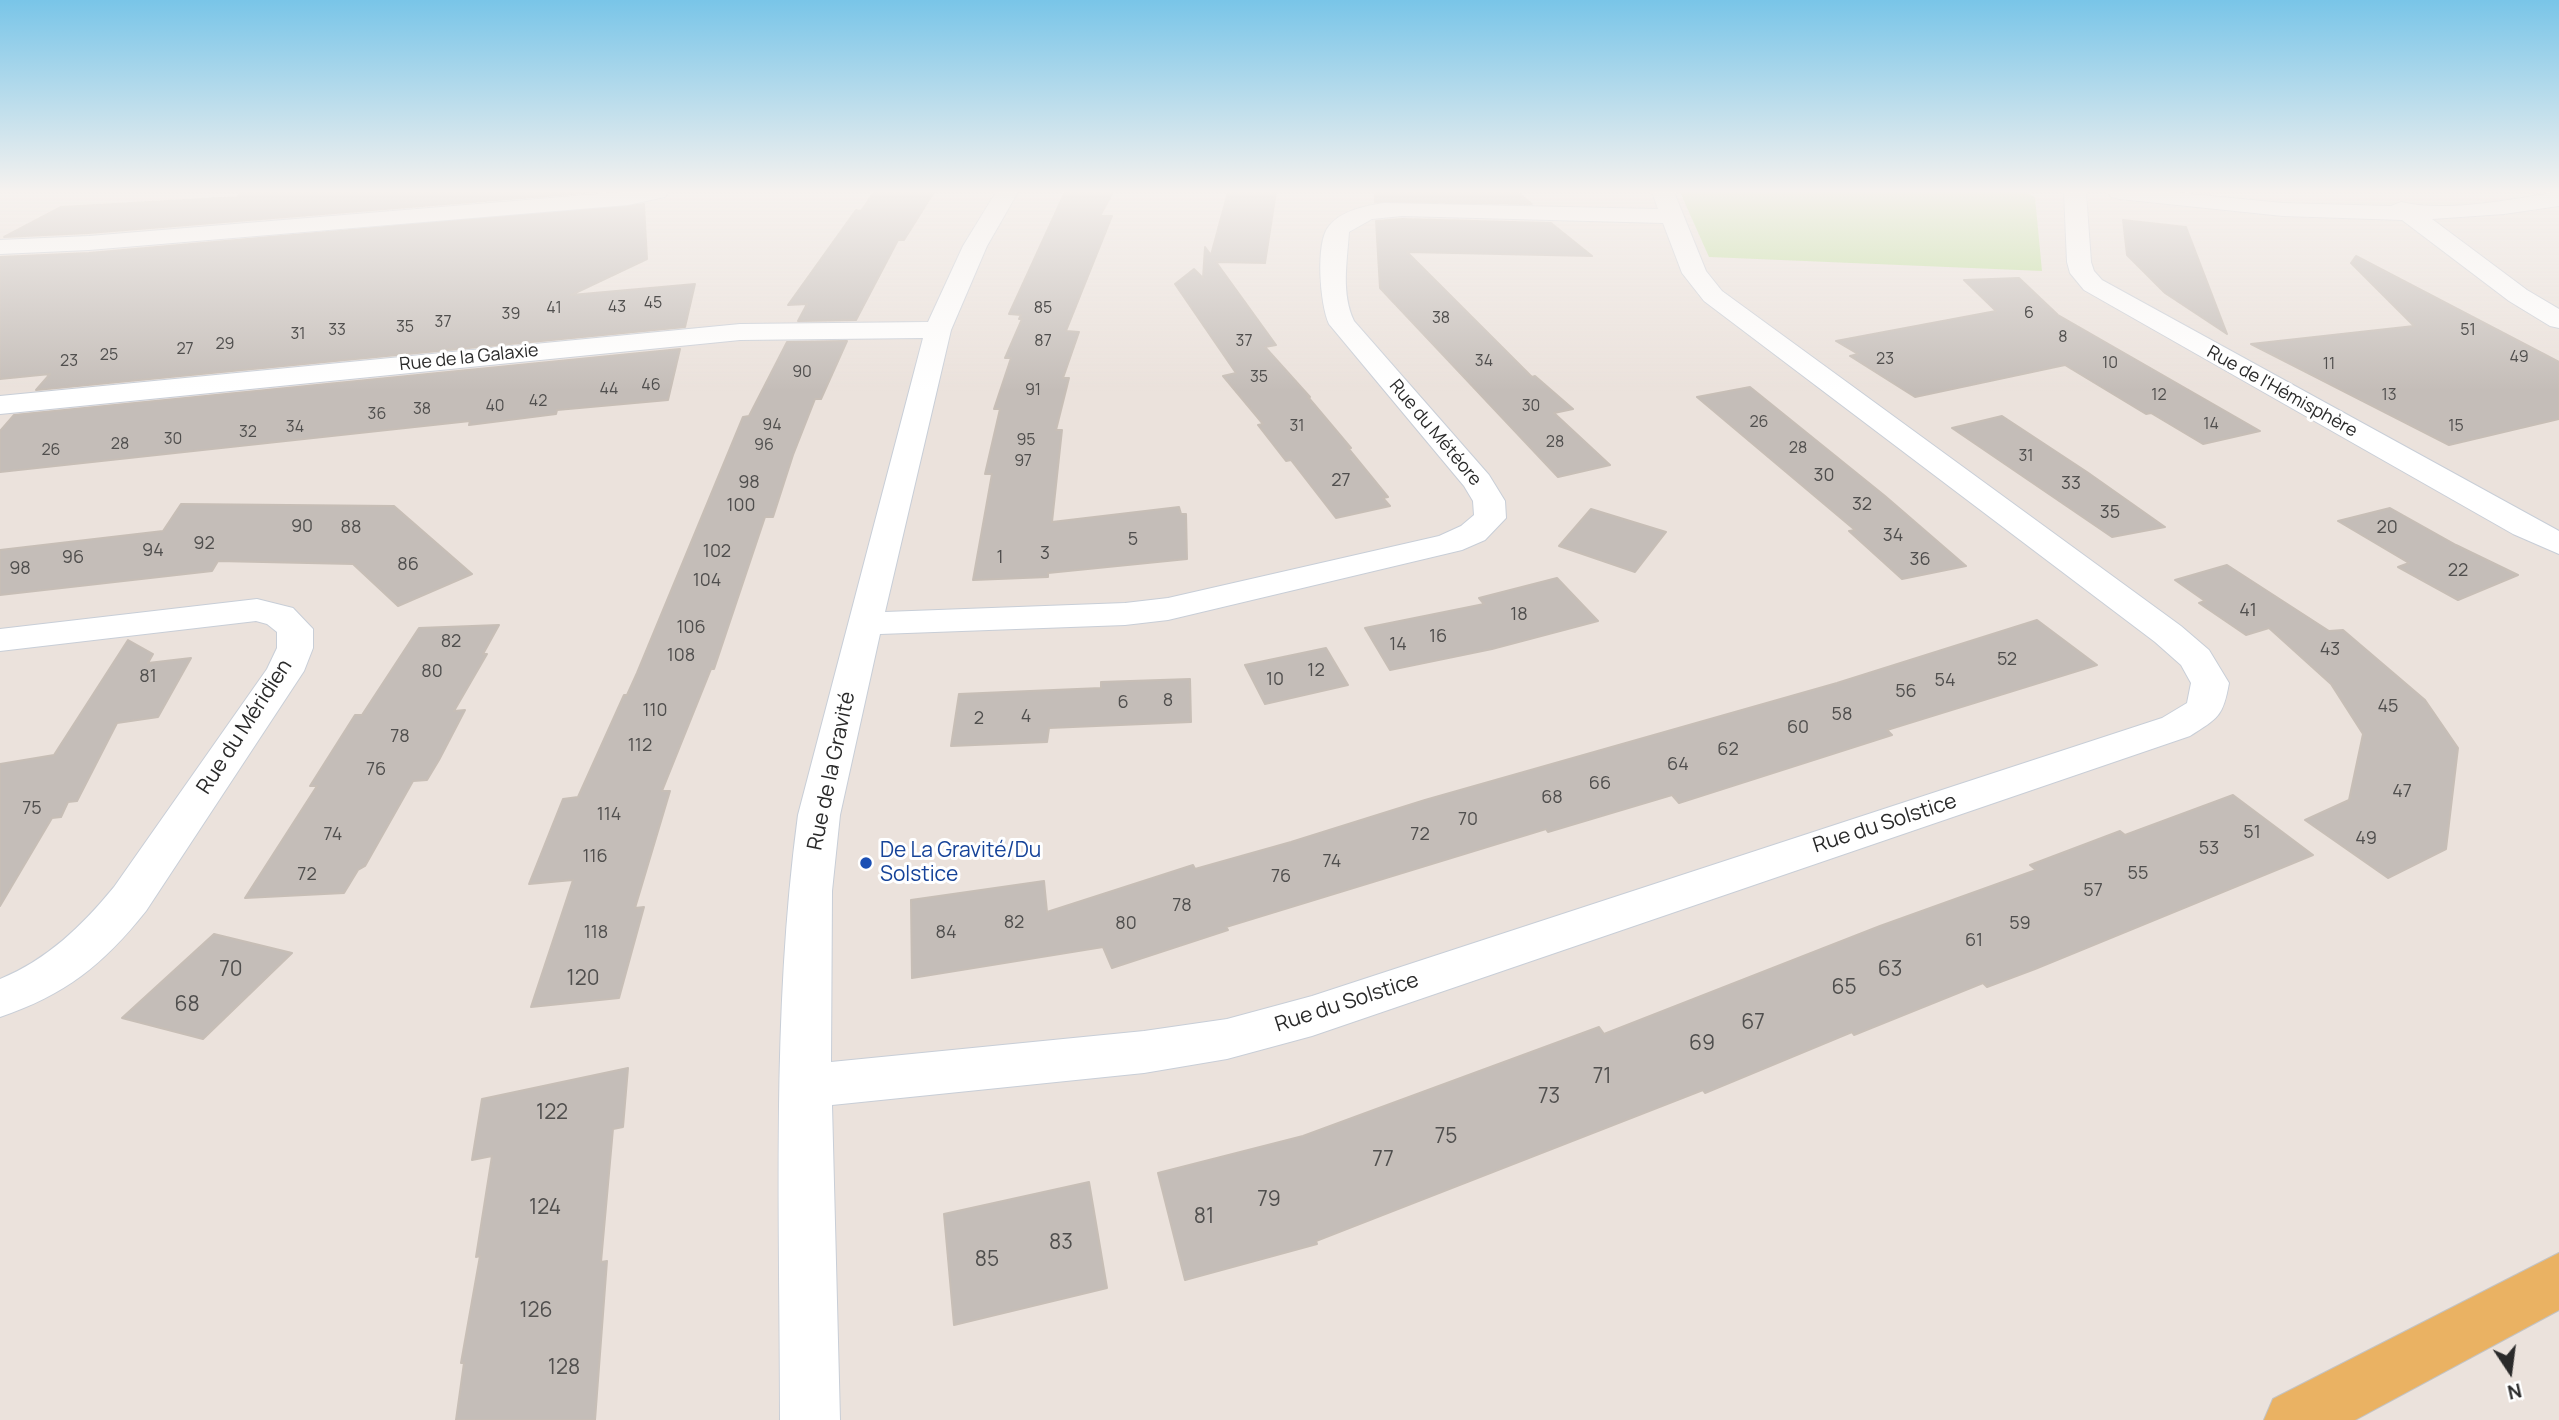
<!DOCTYPE html>
<meta charset="utf-8">
<style>
body{margin:0}
#map{position:relative;width:2559px;height:1420px;overflow:hidden;background:#ebe2dc;font-family:Manrope,sans-serif}
canvas{display:block}
.north{position:absolute;left:2475px;top:1336px;width:70px;height:70px;-webkit-text-stroke:5px #fff;paint-order:stroke;rotate:167deg;font-size:19px;font-weight:700;line-height:28px;text-align:center;color:#2a2a2a}
.north::after{content:'';display:block;margin:auto;width:24px;height:32px;background:#2a2a2a;clip-path:polygon(50% 0,100% 100%,50% 72%,0 100%)}
</style>
<div id="map">
<canvas width="2559" height="1420"></canvas>
<div class="north">N</div>
</div>
<script>
const ctx = document.querySelector('canvas').getContext('2d');
ctx.lineJoin = 'round';
function fillPath(path, color) { ctx.fillStyle = color; ctx.fill(path, 'evenodd'); }
function trace(path, color, width, dash) { ctx.strokeStyle = color; ctx.lineWidth = width; ctx.lineCap = dash ? 'butt' : 'round'; ctx.setLineDash(dash || []); ctx.stroke(path); }
function label(font, color, halo, rows, align = 'center') {
  ctx.font = font + ' Manrope,sans-serif'; ctx.lineWidth = 6; ctx.setLineDash([]); ctx.textBaseline = 'middle'; ctx.strokeStyle = halo; ctx.fillStyle = color; for (const [text, x, y, turn = 0] of rows) {
    ctx.save(); ctx.translate(x, y); ctx.rotate((+turn || 0) * Math.PI / 180); ctx.textAlign = isNaN(turn) ? turn : align; if (halo) ctx.strokeText(text, 0, 0); ctx.fillText(text, 0, 0); ctx.restore();
  }
}
const green = new Path2D(`
 M 1680,192 L 2026,192 L 2035,197 L 2042,271 L 1709,257 Z`);
const building = new Path2D(`
 M 259,192 L 595,192 L 89,233 L 4,237 L 61,207 L 237,197 L 240,193 Z
 M 874,192 L 934,192 L 904,240 L 898,240 L 856,320 L 798,321 L 807,304 L 788,305 L 856,210 L 861,211 Z
 M 1065,192 L 1113,192 L 1100,216 L 1112,216 L 1066,331 L 1079,332 L 1063,378 L 1069,378 L 1056,430 L 1062,430 L 1052,522 L 1179,507 L 1181,514 L 1186,514 L 1187,559 L 1048,573 L 1048,577 L 973,580 L 992,474 L 985,474 L 1000,409 L 994,409 L 1011,358 L 1005,358 L 1022,319 L 1019,319 L 1021,315 L 1009,314 Z
 M 1228,192 L 1276,192 L 1265,263 L 1216,262 L 1276,345 L 1265,347 L 1310,397 L 1308,397 L 1351,448 L 1348,448 L 1388,497 L 1383,498 L 1390,506 L 1336,518 L 1291,460 L 1286,461 L 1258,425 L 1263,424 L 1223,376 L 1236,373 L 1175,284 L 1194,269 L 1203,278 L 1205,247 L 1211,255 Z
 M 1375,192 L 1517,192 L 1532,204 L 1375,202 Z
 M 644,204 L 647,259 L 571,295 L 695,284 L 685,327 L 36,390 L 50,374 L 0,379 L 0,257 L 89,253 Z
 M 1402,219 L 1551,223 L 1592,256 L 1407,252 L 1532,377 L 1535,376 L 1573,409 L 1554,413 L 1610,465 L 1558,477 L 1380,288 L 1376,221 Z
 M 2123,220 L 2186,227 L 2227,334 L 2165,293 L 2127,255 Z
 M 2356,256 L 2559,362 L 2559,419 L 2449,445 L 2251,344 L 2414,326 L 2351,263 Z
 M 2019,278 L 2058,315 L 2260,431 L 2203,444 L 2151,413 L 2146,414 L 2065,365 L 1915,397 L 1850,356 L 1858,354 L 1836,341 L 1996,311 L 1964,280 Z
 M 847,341 L 821,399 L 815,399 L 793,455 L 773,517 L 765,517 L 714,669 L 711,669 L 662,791 L 670,791 L 635,908 L 644,907 L 619,998 L 531,1007 L 573,880 L 529,884 L 563,799 L 578,797 L 624,695 L 627,695 L 637,673 L 743,417 L 749,416 L 787,342 Z
 M 680,349 L 668,400 L 557,410 L 556,414 L 469,425 L 470,421 L 0,472 L 0,431 L 14,415 Z
 M 1750,387 L 1885,496 L 1966,566 L 1902,579 L 1849,531 L 1855,530 L 1697,397 Z
 M 2002,416 L 2087,472 L 2165,527 L 2112,537 L 1952,428 Z
 M 181,504 L 394,506 L 472,574 L 398,606 L 353,564 L 218,561 L 212,571 L 0,595 L 0,550 L 163,531 Z
 M 2390,508 L 2456,545 L 2518,575 L 2458,600 L 2398,567 L 2409,563 L 2338,521 Z
 M 1591,509 L 1666,532 L 1635,572 L 1559,546 Z
 M 2227,565 L 2329,631 L 2343,630 L 2425,700 L 2458,748 L 2446,849 L 2388,878 L 2305,820 L 2349,800 L 2363,734 L 2331,684 L 2269,628 L 2246,635 L 2199,603 L 2205,601 L 2175,580 Z
 M 1557,578 L 1598,621 L 1492,649 L 1390,670 L 1365,628 L 1484,604 L 1479,598 Z
 M 2037,620 L 2097,665 L 1887,730 L 1892,735 L 1679,803 L 1672,795 L 1548,832 L 1546,829 L 1226,927 L 1228,930 L 1112,968 L 1103,947 L 912,978 L 911,900 L 1044,881 L 1047,912 L 1193,865 L 1195,869 L 1291,842 L 1425,800 L 1837,683 Z
 M 499,625 L 483,654 L 487,654 L 454,711 L 465,710 L 439,760 L 427,780 L 413,781 L 365,866 L 358,870 L 344,893 L 245,898 L 317,786 L 310,786 L 355,715 L 362,715 L 419,628 Z
 M 128,640 L 153,654 L 148,663 L 191,658 L 158,717 L 117,723 L 77,801 L 68,802 L 61,817 L 52,818 L 0,906 L 0,764 L 54,755 Z
 M 1326,648 L 1348,685 L 1265,704 L 1245,665 Z
 M 1190,679 L 1191,722 L 1049,728 L 1047,742 L 951,746 L 959,694 L 1101,688 L 1101,682 Z
 M 2233,795 L 2313,855 L 2035,969 L 1987,987 L 1983,983 L 1854,1035 L 1852,1032 L 1705,1093 L 1703,1090 L 1316,1241 L 1317,1244 L 1185,1280 L 1158,1173 L 1303,1136 L 1599,1027 L 1604,1034 L 1880,926 L 2036,870 L 2030,865 L 2120,831 L 2125,835 Z
 M 214,934 L 292,953 L 203,1039 L 122,1018 Z
 M 628,1068 L 623,1127 L 613,1129 L 601,1262 L 607,1261 L 595,1420 L 456,1420 L 464,1363 L 461,1363 L 480,1256 L 476,1257 L 492,1156 L 472,1160 L 482,1099 Z
 M 1089,1182 L 1107,1288 L 954,1325 L 944,1214 Z`);
const minor = new Path2D(`
 M 623,192 L 668,192 L 665,197 L 628,205 L 89,250 L 0,254 L 0,240 L 89,236 Z
 M 996,192 L 1018,192 L 987,246 L 951,330 L 885,612 L 1125,603 L 1168,598 L 1439,536 L 1461,526 L 1474,515 L 1473,501 L 1464,486 L 1329,324 C 1320,305 1315,242 1329,226 C 1342,210 1365,206 1384,203 L 1658,209 L 1652,192 L 1674,192 L 1706,271 L 1722,291 L 2181,626 L 2209,650 L 2229,683 C 2223,717 2218,718 2190,736 L 1312,1036 L 1227,1059 L 1144,1073 L 832,1105 L 840,1420 L 780,1420 C 780,1219 771,1014 798,815 L 923,338 L 740,340 L 0,414 L 0,396 L 740,324 L 928,322 L 963,246 ZM 1402,216 L 1663,223 L 1682,273 L 1704,301 L 2155,642 L 2181,665 L 2191,683 L 2187,703 L 2162,718 L 1312,996 L 1227,1019 L 1144,1031 L 831,1062 L 832,891 L 840,815 L 880,634 L 1125,625 L 1168,620 L 1462,550 L 1485,540 L 1506,518 L 1505,501 L 1489,475 L 1354,321 C 1341,293 1347,263 1349,232 L 1372,219 Z
 M 2064,192 L 2086,192 L 2091,262 L 2094,271 L 2102,280 L 2559,531 L 2559,554 L 2513,534 L 2084,290 L 2070,273 L 2067,262 Z
 M 2108,192 L 2170,192 L 2283,203 L 2391,206 L 2401,202 C 2447,213 2512,199 2559,192 L 2559,206 L 2504,214 L 2432,219 L 2527,290 L 2559,309 L 2559,328 L 2550,326 L 2509,301 L 2402,220 L 2283,216 L 2119,199 L 2111,197 Z
 M 257,599 L 293,608 L 313,629 L 313,648 L 304,671 L 146,911 C 103,965 65,995 0,1017 L 0,979 C 47,960 83,925 114,887 L 267,669 L 277,648 L 277,632 L 267,624 L 256,621 L 0,651 L 0,629 Z`);
const major = new Path2D(`
 M 2559,1253 L 2559,1310 L 2355,1420 L 2264,1420 L 2273,1399 Z`);
const markers = [
 [866,863,7,"#1a4fb4"]
];
const farNumbernames = [
 ["45",653,304],
 ["43",617,308],
 ["41",554,309],
 ["85",1043,309],
 ["6",2029,314],
 ["39",511,315],
 ["38",1441,319],
 ["37",443,323],
 ["35",405,328],
 ["33",337,331],
 ["51",2468,331],
 ["31",298,335],
 ["8",2063,338],
 ["87",1043,342],
 ["37",1244,342],
 ["29",225,345],
 ["27",185,350],
 ["25",109,356],
 ["49",2519,358],
 ["23",1885,360],
 ["23",69,362],
 ["34",1484,362],
 ["10",2110,364],
 ["11",2329,365],
 ["90",802,373],
 ["35",1259,378],
 ["46",651,386],
 ["44",609,390],
 ["91",1033,391],
 ["12",2159,396],
 ["13",2389,396],
 ["42",538,402],
 ["40",495,407],
 ["30",1531,407],
 ["38",422,410],
 ["36",377,415],
 ["26",1759,423],
 ["14",2211,425],
 ["94",772,426],
 ["31",1297,427],
 ["15",2456,427],
 ["34",295,428],
 ["32",248,433],
 ["30",173,440],
 ["95",1026,441],
 ["28",1555,443],
 ["28",120,445],
 ["96",764,446],
 ["28",1798,449],
 ["26",51,451],
 ["31",2026,457],
 ["97",1023,462]
];
const farStreetnames = [
 ["Rue de la Galaxie",469,358,-6],
 ["Rue de l'Hémisphère",2282,392,29],
 ["Rue du Météore",1435,433,50]
];
const numberNames = [
 ["30",1824,476],
 ["27",1341,481],
 ["98",749,483],
 ["33",2071,484],
 ["32",1862,505],
 ["100",741,506],
 ["35",2110,513],
 ["90",302,527],
 ["88",351,528],
 ["20",2387,528],
 ["34",1893,536],
 ["5",1133,540],
 ["92",204,544],
 ["94",153,551],
 ["102",717,552],
 ["3",1045,554],
 ["96",73,558],
 ["1",1000,558],
 ["36",1920,560],
 ["86",408,565],
 ["98",20,569],
 ["22",2458,571],
 ["104",707,581],
 ["41",2248,611],
 ["18",1519,615],
 ["106",691,628],
 ["16",1438,637],
 ["82",451,642],
 ["14",1398,645],
 ["43",2330,650],
 ["108",681,656],
 ["52",2007,660],
 ["12",1316,671],
 ["80",432,672],
 ["81",148,677],
 ["10",1275,680],
 ["54",1945,681],
 ["56",1906,692],
 ["8",1168,701],
 ["6",1123,703],
 ["45",2388,707],
 ["110",655,711],
 ["58",1842,715],
 ["4",1026,717],
 ["2",979,719],
 ["60",1798,728],
 ["78",400,737],
 ["112",640,746],
 ["62",1728,750],
 ["64",1678,765],
 ["76",376,770],
 ["66",1600,784],
 ["47",2402,792],
 ["68",1552,798],
 ["75",32,809],
 ["114",609,815],
 ["70",1468,820],
 ["51",2252,833],
 ["74",333,835],
 ["72",1420,835],
 ["49",2366,839],
 ["53",2209,849],
 ["116",595,857],
 ["74",1332,862],
 ["55",2138,874],
 ["72",307,875],
 ["76",1281,877],
 ["57",2093,891],
 ["78",1182,906],
 ["82",1014,923],
 ["80",1126,924],
 ["59",2020,924],
 ["118",596,933],
 ["84",946,933],
 ["61",1974,941]
];
const streetNames = [
 ["Rue du Méridien",245,727,-57],
 ["Rue de la Gravité",832,771,-78],
 ["Rue du Solstice",1885,824,-18],
 ["Rue du Solstice",1347,1003,-18]
];
const transitNames = [
 ["De La Gravité/Du",880,851],
 ["Solstice",880,875]
];
const nearNumbernames = [
 ["70",231,970],
 ["63",1890,970],
 ["120",583,979],
 ["65",1844,988],
 ["68",187,1005],
 ["67",1753,1023],
 ["69",1702,1044],
 ["71",1602,1077],
 ["73",1549,1097],
 ["122",552,1113],
 ["75",1446,1137],
 ["77",1383,1160],
 ["79",1269,1200],
 ["124",545,1208],
 ["81",1204,1217],
 ["83",1061,1243],
 ["85",987,1260],
 ["126",536,1311],
 ["128",564,1368]
];
fillPath(green, '#bfdf9b');
fillPath(building, '#c4bdb8');
trace(building, '#c7beb6', 2);
trace(minor, '#c8ced7', 2);
trace(major, '#c3c3c3', 2);
fillPath(minor, '#fff');
fillPath(major, '#eab263');
const sky = ctx.createLinearGradient(0, 0, 0, 391);
sky.addColorStop(0, '#79c5e8');
sky.addColorStop(0.49, '#f6f2ef');
sky.addColorStop(1, '#f6f2ef00');
ctx.fillStyle = sky;
ctx.fillRect(0, 0, 2559, 391);
for (const [x, y, r, color] of markers) { const dot = new Path2D(); dot.arc(x, y, r, 0, 2 * Math.PI); ctx.fillStyle = color; ctx.fill(dot); trace(dot, '#fff', 2.5); }
label('16px', '#504f4e', null, farNumbernames);
label('18px', '#2a2a2a', '#fff', farStreetnames);
label('18px', '#504f4e', null, numberNames);
label('21px', '#2a2a2a', '#fff', streetNames);
label('21px', '#164399', '#fff', transitNames, 'left');
label('21px', '#504f4e', null, nearNumbernames);
</script>
